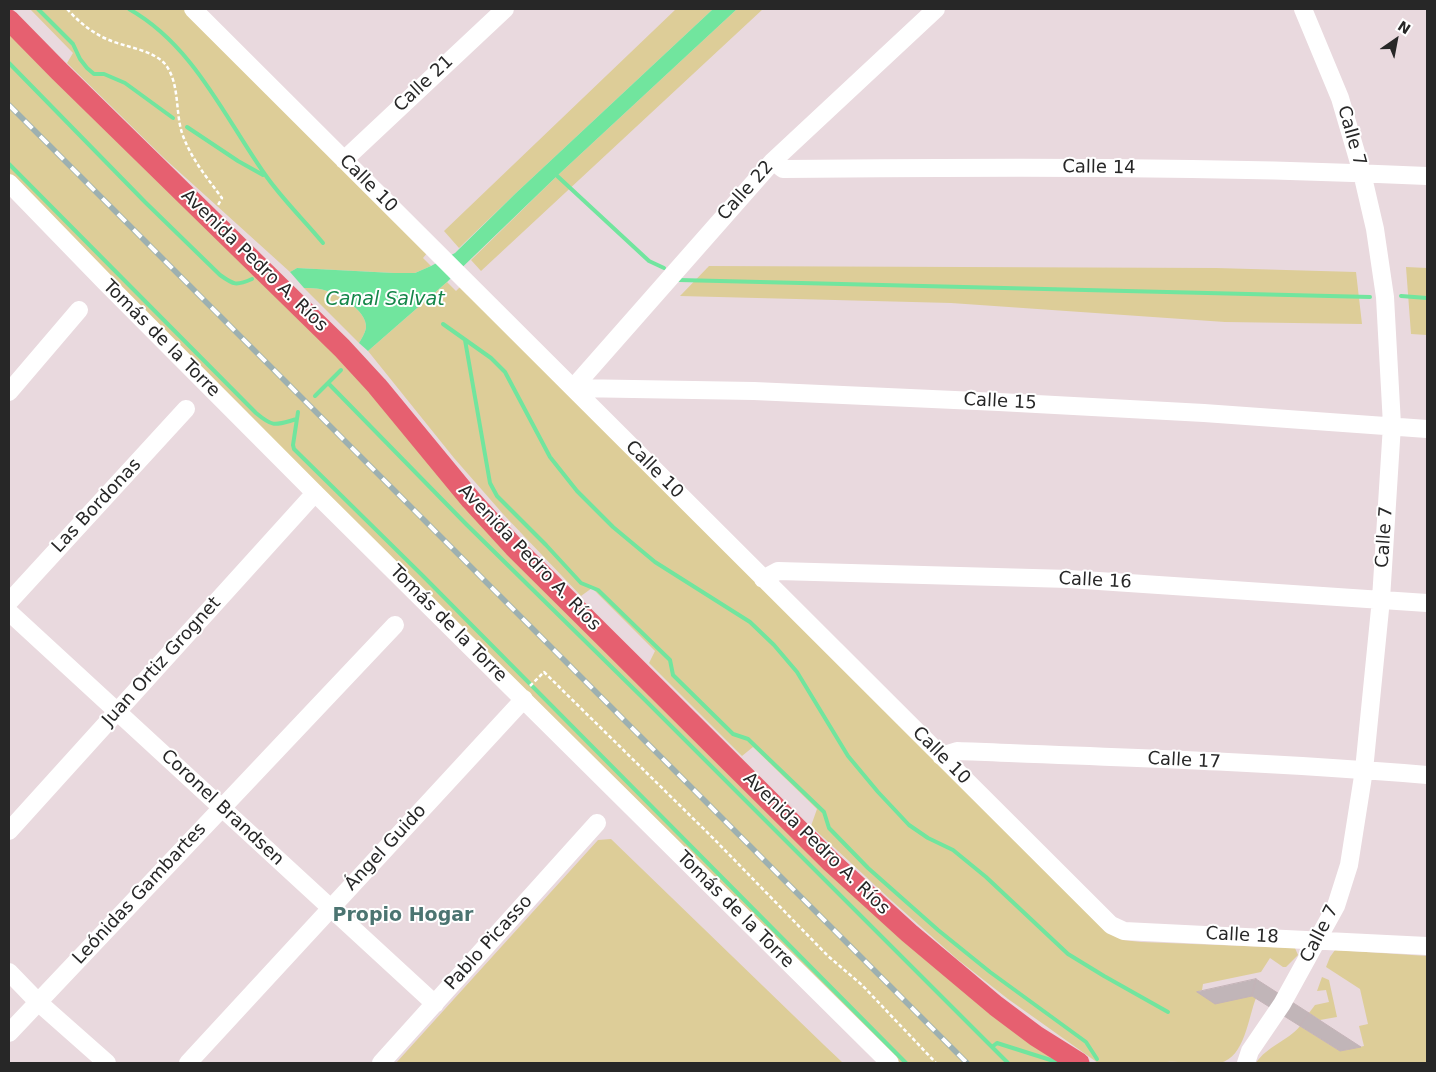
<!DOCTYPE html>
<meta charset="utf-8">
<style>
body{margin:0}
#map{position:relative;width:1436px;height:1072px;overflow:hidden;background:#e9d9de;font-family:"DejaVu Sans",sans-serif}
canvas{display:block}
.frame{position:absolute;inset:0;border:10px solid #272727;pointer-events:none}
.north{position:absolute;left:1371px;top:15px;width:50px;height:50px;-webkit-text-stroke:4px #fff;paint-order:stroke;rotate:33deg;font-size:14px;font-weight:700;line-height:20px;text-align:center;color:#272727}
.north::after{content:'';display:block;margin:auto;width:18px;height:22px;background:#272727;clip-path:polygon(50% 0,100% 100%,50% 72%,0 100%)}
</style>
<div id="map">
<canvas width="1436" height="1072"></canvas>
<div class="frame"></div>
<div class="north">N</div>
</div>
<script>
const ctx = document.querySelector('canvas').getContext('2d');
ctx.lineJoin = 'round';
function fillPath(path, color) { ctx.fillStyle = color; ctx.fill(path, 'evenodd'); }
function trace(path, color, width, dash) { ctx.strokeStyle = color; ctx.lineWidth = width; ctx.lineCap = dash ? 'butt' : 'round'; ctx.setLineDash(dash || []); ctx.stroke(path); }
function label(font, color, halo, rows, align = 'center') {
  ctx.font = font + ' "DejaVu Sans",sans-serif'; ctx.lineWidth = 4; ctx.setLineDash([]); ctx.textBaseline = 'middle'; ctx.strokeStyle = halo; ctx.fillStyle = color; for (const [text, x, y, turn = 0] of rows) {
    ctx.save(); ctx.translate(x, y); ctx.rotate((+turn || 0) * Math.PI / 180); ctx.textAlign = isNaN(turn) ? turn : align; if (halo) ctx.strokeText(text, 0, 0); ctx.fillText(text, 0, 0); ctx.restore();
  }
}
const green = new Path2D(`
 M 30,9 L 187,9 L 428,252 L 423,258 L 431,266 L 415,273 L 394,273 L 297,268 L 290,272 L 165,159 L 67,63 L 73,53 Z
 M 676,9 L 713,9 L 516,193 L 459,248 L 444,231 Z
 M 737,9 L 763,9 L 481,271 L 471,260 L 557,176 Z
 M 9,20 L 410,425 L 831,861 L 1079,1063 L 890,1063 L 9,183 Z
 M 709,266 L 1216,268 L 1356,272 L 1362,324 L 1225,322 L 951,303 L 680,296 Z
 M 1406,267 L 1427,268 L 1427,335 L 1411,334 Z
 M 447,282 L 456,291 L 461,286 L 1123,940 L 1141,942 L 1295,948 L 1298,955 L 1286,967 L 1283,967 L 1270,958 L 1261,972 L 1203,984 L 1202,990 L 1197,992 L 1252,996 L 1256,998 C 1248,1018 1245,1057 1220,1063 C 1213,1065 1203,1063 1196,1063 C 1184,1063 1173,1060 1161,1063 L 1098,1063 L 1008,999 L 957,959 L 892,901 L 811,826 L 817,809 L 753,747 L 742,756 L 649,663 L 655,651 L 592,588 L 581,596 L 503,514 L 454,458 L 368,351 Z
 M 304,288 C 310,288 315,288 320,289 C 335,292 368,310 366,328 C 365,333 362,338 359,343 Z
 M 611,839 L 824,1045 L 843,1063 L 396,1063 L 598,840 Z
 M 1335,950 L 1427,956 L 1427,1063 L 1256,1063 C 1267,1046 1288,1041 1300,1026 L 1340,1051 L 1364,1046 L 1359,1026 L 1368,1024 L 1360,989 L 1326,967 L 1330,957 Z
 M 1322,977 L 1329,980 L 1337,1017 L 1320,1020 L 1309,1013 L 1315,1005 L 1329,1002 L 1326,990 L 1317,991 Z`);
const water = new Path2D(`
 M 713,9 L 737,9 L 557,176 L 447,282 L 368,351 L 359,343 C 362,338 365,333 366,328 C 368,310 335,292 320,289 C 315,288 310,288 304,288 L 290,272 L 297,268 L 394,273 L 415,273 L 431,266 L 455,253 L 516,193 Z`);
const stream = new Path2D(`
 M 38,9 L 73,44 L 80,59 L 87,68 L 94,74 L 104,74 L 125,83 L 173,118
 M 129,9 C 193,45 224,116 264,173 C 281,198 304,220 323,243
 M 9,63 L 145,202 L 220,275 C 234,285 236,286 252,279
 M 187,127 L 238,161 L 263,175
 M 9,164 L 256,413 C 274,428 275,425 297,419
 M 554,173 L 649,261 L 664,268
 M 679,280 L 1370,297
 M 1401,296 L 1427,298
 M 443,324 L 491,358 L 505,372 L 550,457 L 577,491 L 613,527 L 655,562 L 750,622 L 774,645 L 797,672 L 848,756 L 878,792 L 909,825 L 928,838 L 953,850 L 986,877 L 1068,954 L 1104,976 L 1168,1012
 M 465,340 L 490,483 L 497,496 L 546,545 L 581,583 L 598,590 L 670,660 L 673,675 L 733,734 L 748,739 L 824,812 L 829,828 L 868,868 L 938,930 L 990,972 L 1086,1042 L 1097,1059
 M 328,383 L 466,524 L 645,700 L 1008,1063
 M 315,396 L 341,370
 M 298,412 L 293,445 L 294,449 L 423,576 L 906,1063
 M 992,1047 L 997,1043 L 1060,1063`);
const building = new Path2D(`
 M 1256,979 L 1252,996 L 1215,1004 L 1197,992 Z
 M 1256,979 L 1309,1013 L 1300,1026 L 1252,996 Z
 M 1309,1013 L 1324,1023 L 1361,1047 L 1340,1051 L 1300,1026 Z`);
const path = new Path2D(`
 M 67,9 C 79,22 92,33 109,40 C 125,47 153,50 165,64 C 180,83 175,111 182,133 C 190,157 207,178 222,198 L 218,205
 M 530,686 L 544,672 L 714,839 L 828,956 L 862,985 L 936,1063`);
const minor = new Path2D(`
 M 193,9 L 1111,925 L 1124,931 L 1427,946
 M 344,160 L 505,9
 M 773,161 L 783,169 C 998,167 1213,166 1427,176
 M 9,183 L 105,282 L 315,493 L 890,1063
 M 573,388 L 754,391 L 999,402 L 1204,413 L 1427,429
 M 573,388 L 773,161 L 936,9
 M 9,392 L 79,310
 M 763,579 L 778,571 L 1069,579 L 1427,603
 M 9,602 L 186,409
 M 9,612 L 435,1004
 M 941,756 L 957,751 C 1114,757 1271,762 1427,775
 M 9,831 L 315,493
 M 9,972 L 38,1002 L 107,1063
 M 9,1033 L 395,625
 M 188,1063 L 524,699
 M 381,1063 L 597,823
 M 1246,1063 L 1250,1051 L 1282,1004 L 1336,906 L 1349,865 L 1364,770 L 1381,599 L 1392,425 L 1385,297 L 1375,229 L 1362,173 L 1340,98 L 1303,9`);
const major = new Path2D(`
 M 9,20 L 59,71 L 342,348 L 377,386 L 471,500 L 514,547 L 831,862 L 909,933 L 996,1006 L 1036,1036 L 1079,1063`);
const rail = new Path2D(`
 M 9,105 L 967,1063`);
const streetNames = [
 ["Calle 21",424,84,-43],
 ["Calle 7",1351,136,74],
 ["Calle 14",1099,168,1],
 ["Calle 10",368,184,45],
 ["Calle 22",746,191,-48],
 ["Avenida Pedro A. Ríos",254,261,44],
 ["Tomás de la Torre",161,339,45],
 ["Calle 15",1000,402,3],
 ["Calle 10",654,470,45],
 ["Las Bordonas",97,506,-47],
 ["Calle 7",1385,537,-86],
 ["Avenida Pedro A. Ríos",529,558,46],
 ["Calle 16",1095,581,3],
 ["Tomás de la Torre",448,624,45],
 ["Juan Ortiz Grognet",162,662,-48],
 ["Calle 10",941,756,45],
 ["Calle 17",1184,761,3],
 ["Coronel Brandsen",222,808,43],
 ["Avenida Pedro A. Ríos",816,844,44],
 ["Ángel Guido",386,848,-47],
 ["Leónidas Gambartes",140,894,-47],
 ["Tomás de la Torre",735,910,45],
 ["Calle 7",1320,934,-63],
 ["Calle 18",1242,936,3],
 ["Pablo Picasso",489,943,-48]
];
const waterNames = [
 ["Canal Salvat",385,300]
];
const neighbourhoodNames = [
 ["Propio Hogar",403,916]
];
fillPath(green, '#ddcd98');
fillPath(water, '#71e59e');
trace(stream, '#71e59e', 4);
fillPath(building, '#c1b5b8');
trace(building, '#c4b3b7', 1);
trace(path, '#fff', 2.5, [4, 2.5]);
trace(minor, '#fff', 18);
trace(major, '#e66070', 21);
trace(rail, '#9db0b0', 5.5);
trace(rail, '#fff', 4, [11]);
label('18px', '#272727', '#fff', streetNames);
label('italic 19px', '#158649', '#fff', waterNames);
label('bold 19px', '#4b7471', '#fff', neighbourhoodNames);
</script>
